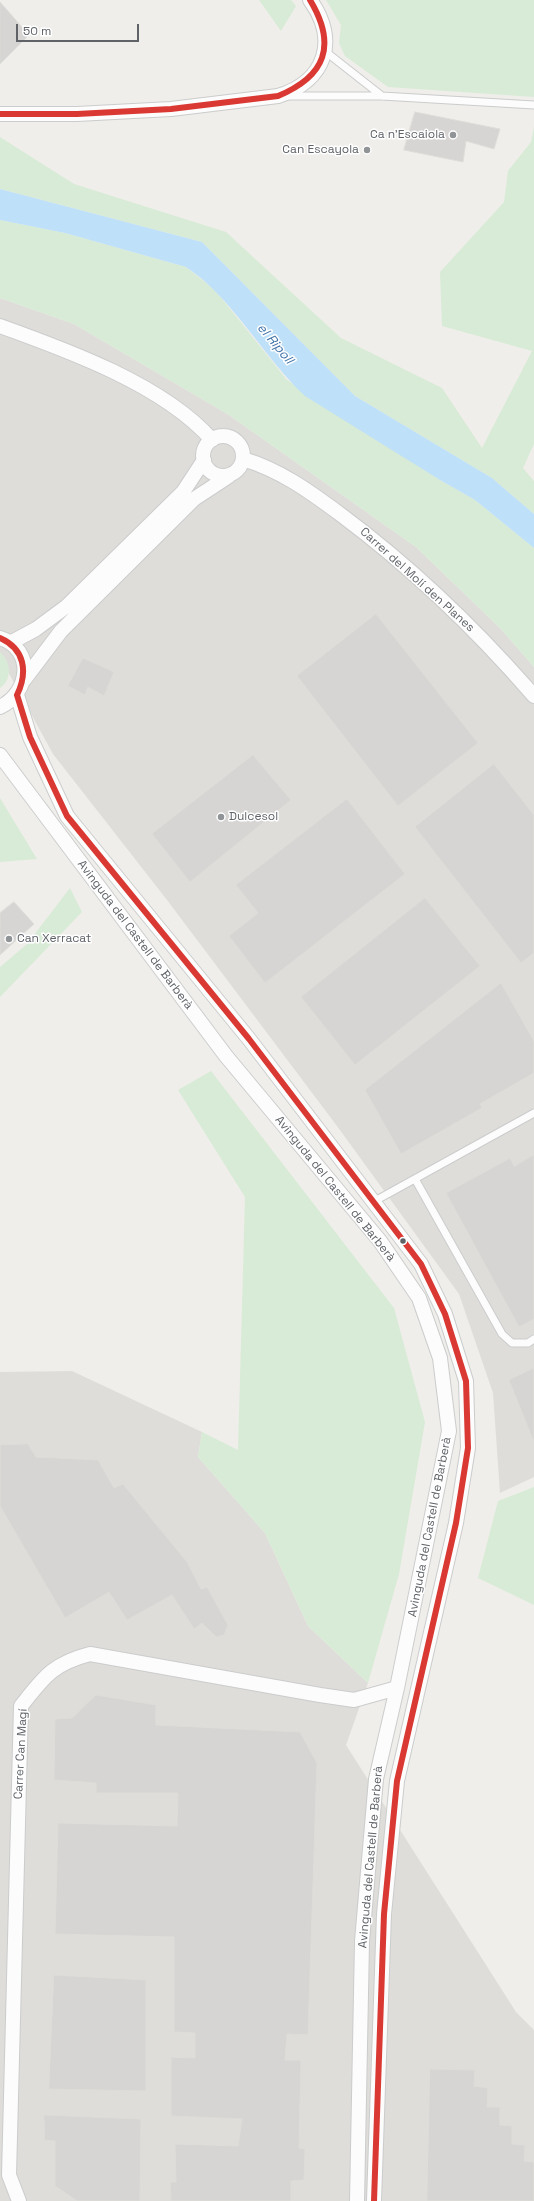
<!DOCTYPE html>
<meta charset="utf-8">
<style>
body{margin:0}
#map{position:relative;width:534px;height:2201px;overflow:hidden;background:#efeeea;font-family:"Space Grotesk",sans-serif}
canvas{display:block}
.scale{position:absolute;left:16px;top:24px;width:123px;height:18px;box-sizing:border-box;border:2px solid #5f6368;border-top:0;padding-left:5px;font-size:12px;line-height:14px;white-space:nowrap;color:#5f6368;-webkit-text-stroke:3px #fff;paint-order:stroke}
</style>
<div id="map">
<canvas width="534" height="2201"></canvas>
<div class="scale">50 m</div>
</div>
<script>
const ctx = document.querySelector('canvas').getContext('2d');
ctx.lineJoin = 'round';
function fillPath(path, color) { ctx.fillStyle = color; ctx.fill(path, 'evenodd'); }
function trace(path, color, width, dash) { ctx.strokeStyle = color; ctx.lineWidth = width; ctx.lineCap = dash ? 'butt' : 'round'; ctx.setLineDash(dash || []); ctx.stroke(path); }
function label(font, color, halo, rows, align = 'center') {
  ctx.font = font + ' "Space Grotesk",sans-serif'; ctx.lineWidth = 3; ctx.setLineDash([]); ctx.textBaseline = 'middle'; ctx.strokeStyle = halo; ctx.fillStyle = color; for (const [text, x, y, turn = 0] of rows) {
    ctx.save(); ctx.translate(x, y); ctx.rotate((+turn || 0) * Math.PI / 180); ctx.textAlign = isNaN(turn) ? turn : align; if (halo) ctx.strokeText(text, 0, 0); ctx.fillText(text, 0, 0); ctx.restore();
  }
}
const industrial = new Path2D(`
 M 0,298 L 74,324 L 229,415 L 416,547 L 501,629 L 534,667 L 534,1477 L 500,1493 L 493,1393 L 459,1294 L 337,1126 L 167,900 L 53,754 L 0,657 Z
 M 72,1371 L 202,1432 L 198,1457 L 265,1533 L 308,1626 L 368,1683 L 346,1745 L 516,2012 L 534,2030 L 534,2201 L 0,2201 L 0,1372 Z`);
const green = new Path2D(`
 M 259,0 L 291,0 L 296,6 L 281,31 Z
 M 326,0 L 534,0 L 534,97 L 388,87 L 345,56 L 339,43 L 341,25 Z
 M 534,127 L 534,444 L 523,468 L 534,481 L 534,514 L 492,478 L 355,396 L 202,242 L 0,189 L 0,137 L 74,184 L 226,232 L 341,338 L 442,388 L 482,448 L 532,351 L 442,326 L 440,272 L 504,202 L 508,171 L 531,142 Z
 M 0,220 L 65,233 L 186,267 L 215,290 L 287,380 L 440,480 L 475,500 L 528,543 L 534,548 L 534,667 L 501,629 L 416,547 L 229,415 L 74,324 L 0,298 Z
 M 0,652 C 11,662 13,679 0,688 Z
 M 0,798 L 37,859 L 0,862 Z
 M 70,888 L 82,912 L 0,997 L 0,967 L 27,944 Z
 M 211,1071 L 394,1308 L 425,1422 L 399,1574 L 368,1683 L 308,1626 L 265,1533 L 198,1457 L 202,1432 L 238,1450 L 245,1197 L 178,1090 Z
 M 534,1487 L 534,1605 L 478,1578 L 498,1501 Z`);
const water = new Path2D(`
 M 0,189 L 202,242 L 355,396 L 492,478 L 534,514 L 534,548 L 475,500 L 440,480 L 305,396 C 263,357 233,298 186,267 L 65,233 L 0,220 Z`);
const building = new Path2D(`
 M 0,2 L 29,35 L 0,64 Z
 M 415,112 L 500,129 L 494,149 L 466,141 L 463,162 L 404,150 Z
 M 376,614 L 478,743 L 398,806 L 297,676 Z
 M 83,658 L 114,672 L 104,696 L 88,687 L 85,695 L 68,686 Z
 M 253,755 L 291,800 L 190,882 L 152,834 Z
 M 494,764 L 534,815 L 534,953 L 521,963 L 415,827 Z
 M 347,799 L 405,874 L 265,983 L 229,936 L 258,913 L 236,885 Z
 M 425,898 L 480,966 L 355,1065 L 301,997 Z
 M 14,902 L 34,924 L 0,955 L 0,913 Z
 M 501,983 L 534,1041 L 534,1073 L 480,1104 L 482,1108 L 401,1154 L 365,1090 Z
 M 534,1155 L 534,1319 L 519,1327 L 446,1193 L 510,1158 L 514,1166 Z
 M 534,1368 L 534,1440 L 533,1440 L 509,1380 Z
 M 28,1444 L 36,1457 L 98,1460 L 114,1488 L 123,1484 L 187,1562 L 201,1589 L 207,1587 L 228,1625 L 224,1635 L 216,1637 L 202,1623 L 194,1629 L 172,1595 L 127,1620 L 109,1592 L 65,1618 L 0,1506 L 0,1445 Z
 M 96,1695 L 156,1705 L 156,1725 L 300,1732 L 317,1763 L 308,2035 L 287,2034 L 285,2060 L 301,2060 L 299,2148 L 305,2149 L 304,2180 L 291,2181 L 291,2201 L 171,2201 L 170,2182 L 176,2182 L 175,2144 L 238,2146 L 242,2119 L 171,2116 L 171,2057 L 195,2058 L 195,2033 L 174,2032 L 174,1937 L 55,1934 L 58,1823 L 177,1826 L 178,1793 L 96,1793 L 96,1783 L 54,1780 L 55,1719 L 72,1718 Z
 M 54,1975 L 146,1980 L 146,2091 L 49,2089 Z
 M 430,2069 L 475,2070 L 474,2086 L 488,2088 L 487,2107 L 500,2107 L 500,2125 L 512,2126 L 512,2144 L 525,2145 L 524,2161 L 534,2162 L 534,2201 L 427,2201 Z
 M 44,2115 L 141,2119 L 140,2201 L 77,2201 L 55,2186 L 55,2141 L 45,2140 Z`);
const lane = new Path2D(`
 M 326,52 L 382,96
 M 289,96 L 382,96 L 534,105
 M 415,1179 L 502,1334 L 512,1343 L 528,1343 L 534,1339
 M 373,1202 L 534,1113`);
const street = new Path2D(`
 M 0,114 L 77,114 L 171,109 L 278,96 C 326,81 339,40 310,0
 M 0,326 C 67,350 164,385 212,440
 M203 456a20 20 0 1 1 40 0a20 20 0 1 1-40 0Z
 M 243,459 C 280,470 309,491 340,514 C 411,567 476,629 534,696
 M 0,638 C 35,649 30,693 0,707
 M 10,643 L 36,629 L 67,606 L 183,492 L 204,460
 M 24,680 L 61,631 L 194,499 L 229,476
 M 17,695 L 30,737 L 67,816 L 249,1039 L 421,1264 L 445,1314 L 466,1381 L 468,1448 L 456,1523 L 397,1781 L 384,1914 L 374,2201
 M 0,755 L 226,1056 L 380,1241 L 419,1298 L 440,1358 L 449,1431 L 397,1688 L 376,1779 L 362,1941 L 357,2201
 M 19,2201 L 9,2175 L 21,1706 C 44,1677 52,1664 90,1654 L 320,1695 L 354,1700 L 397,1688`);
const bus1 = new Path2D(`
 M 0,114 L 77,114 L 171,109 L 278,96 C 326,76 337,45 310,0
 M 0,638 C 25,649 28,672 17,695
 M 17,695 L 30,737 L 67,816 L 249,1039 L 421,1264 L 445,1314 L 466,1381 L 468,1448 L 456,1523 L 397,1781 L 384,1914 L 374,2201`);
const markers = [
 [453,135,4,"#919496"],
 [367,150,4,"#919496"],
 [221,817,4,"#919496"],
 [9,939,4,"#919496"],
 [403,1241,3.5,"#5f6368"]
];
const poiNames = [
 ["Ca n'Escaiola",445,135],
 ["Can Escayola",359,150],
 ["Dulcesol",229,817,"left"],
 ["Can Xerracat",17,939,"left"]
];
const streetNames = [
 ["Carrer del Molí den Planes",417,580,42],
 ["Avinguda del Castell de Barberà",135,935,53],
 ["Avinguda del Castell de Barberà",335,1189,51],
 ["Avinguda del Castell de Barberà",430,1527,-79],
 ["Carrer Can Magí",21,1754,-87],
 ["Avinguda del Castell de Barberà",371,1857,-85]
];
const waterNames = [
 ["el Ripoll",275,344,50]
];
fillPath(industrial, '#dfddda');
fillPath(green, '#d8ebd6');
fillPath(water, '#bfe0f9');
fillPath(building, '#d6d5d3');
trace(building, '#deddd9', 1);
trace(lane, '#cbcccc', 9);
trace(street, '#cbcccc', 16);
trace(lane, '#fdfcfc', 7);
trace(street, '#fdfcfc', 14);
trace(bus1, '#da3832', 6);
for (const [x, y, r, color] of markers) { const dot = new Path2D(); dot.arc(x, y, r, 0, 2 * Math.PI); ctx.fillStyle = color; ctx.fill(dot); trace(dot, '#fff', 1.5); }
label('12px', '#5f6368', '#fff', poiNames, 'right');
label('12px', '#5f6368', '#fff', streetNames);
label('italic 13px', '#4174aa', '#fff', waterNames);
</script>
